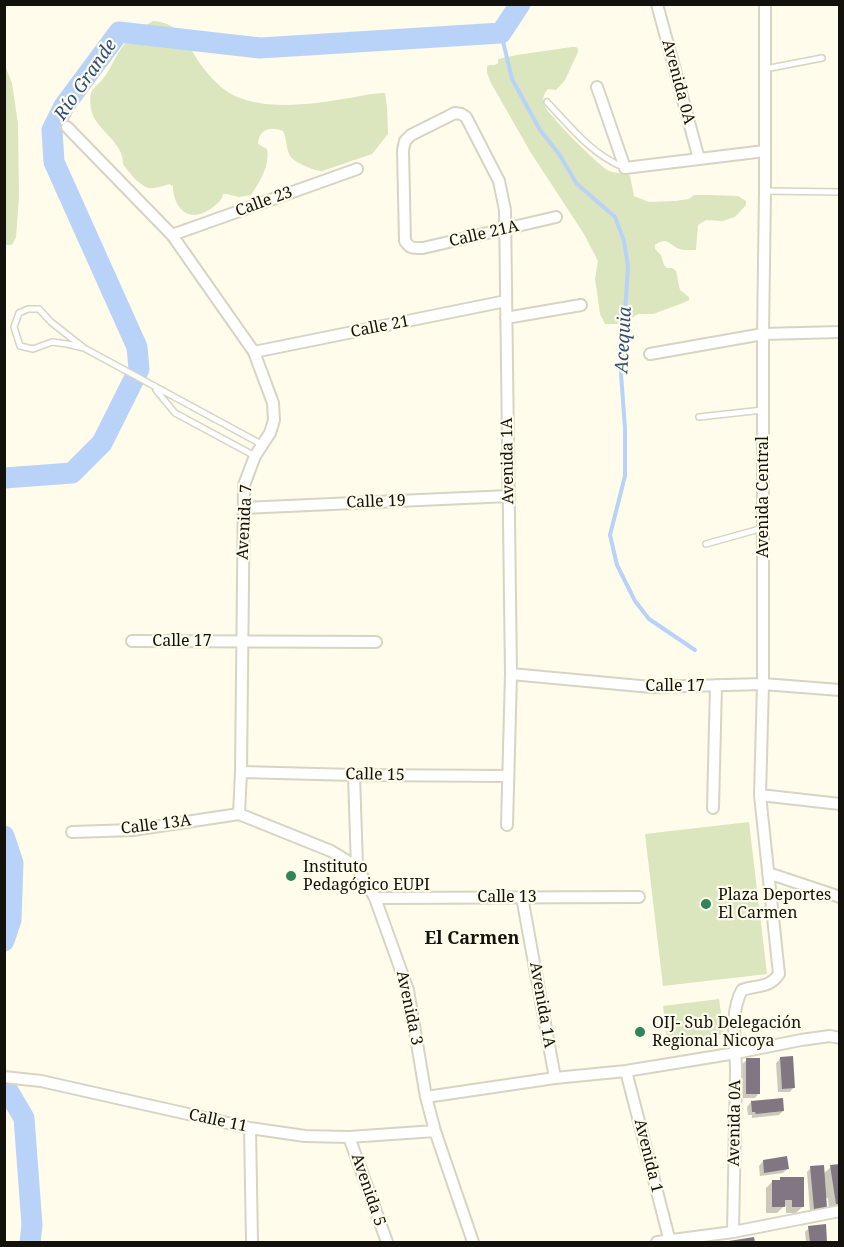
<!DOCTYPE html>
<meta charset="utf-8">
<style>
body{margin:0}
#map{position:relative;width:844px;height:1247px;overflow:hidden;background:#fffceb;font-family:"Noto Serif",serif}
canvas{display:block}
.frame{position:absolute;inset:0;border:6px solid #12110b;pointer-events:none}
</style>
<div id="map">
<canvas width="844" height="1247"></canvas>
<div class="frame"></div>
</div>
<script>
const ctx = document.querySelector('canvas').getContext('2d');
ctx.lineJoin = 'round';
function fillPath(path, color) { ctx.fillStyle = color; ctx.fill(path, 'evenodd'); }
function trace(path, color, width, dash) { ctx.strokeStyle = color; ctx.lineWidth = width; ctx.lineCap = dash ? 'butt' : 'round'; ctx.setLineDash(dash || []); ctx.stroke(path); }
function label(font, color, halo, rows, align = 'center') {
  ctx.font = font + ' "Noto Serif",serif'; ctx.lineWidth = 4.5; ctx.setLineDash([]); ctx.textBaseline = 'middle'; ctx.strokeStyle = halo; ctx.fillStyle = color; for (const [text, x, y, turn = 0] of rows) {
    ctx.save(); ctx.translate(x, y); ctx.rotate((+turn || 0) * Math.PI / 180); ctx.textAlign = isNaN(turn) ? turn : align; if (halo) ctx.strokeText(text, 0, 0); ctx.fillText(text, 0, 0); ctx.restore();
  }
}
const green = new Path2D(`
 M 153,21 C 182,23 187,45 201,65 C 210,77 222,90 235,96 C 270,111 313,104 349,98 C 361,96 373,93 385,93 L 387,107 L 388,134 L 372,154 L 322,171 C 315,171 295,163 290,156 C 286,149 287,139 283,131 C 270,126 259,129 258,144 L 267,149 C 270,165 260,182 251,195 L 239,197 L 227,194 L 223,194 L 222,198 C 218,203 213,208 207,211 C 186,223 173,205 173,186 L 169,184 C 163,186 155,189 149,188 C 138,185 129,172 123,164 C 124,143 98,131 92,113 C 91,108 89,99 91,94 C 92,88 98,85 102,80 C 109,72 113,61 119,52 C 127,38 140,29 153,21 Z
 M 572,47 L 576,47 L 578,49 L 578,52 L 565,80 L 556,90 L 548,89 C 543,94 542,100 545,106 C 549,116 599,166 609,171 C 614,173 622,173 628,174 L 630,176 L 634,196 L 649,202 L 675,201 L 689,199 L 694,195 L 710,195 L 738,196 L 746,201 L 746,205 L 735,217 L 723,221 L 706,220 L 698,225 L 696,250 C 690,250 682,251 677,248 C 668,243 666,237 655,245 L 655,249 L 661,255 L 664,265 L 667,268 L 672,268 L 676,271 L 680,290 L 689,297 L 689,300 L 683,303 L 653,314 L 638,314 L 627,321 L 617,324 L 605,324 L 600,314 L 597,292 L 595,279 L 598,261 L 584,234 L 531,153 L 491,83 L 487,73 L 487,67 L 489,65 L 495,65 L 498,63 L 498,59 L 517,55 Z
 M 5,66 L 12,83 L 18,124 L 19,197 L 16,237 L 12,245 L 4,245 Z
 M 749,822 L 767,974 L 663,986 L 645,834 Z
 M 719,999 L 724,1035 L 667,1042 L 663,1006 Z`);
const shadow = new Path2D(`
 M 781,1058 L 794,1087 L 790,1092 L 778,1092 L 776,1063 Z
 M 747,1060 L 759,1093 L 755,1098 L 743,1098 L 742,1064 Z
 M 751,1102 L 783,1111 L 779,1115 L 752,1118 L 752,1115 L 748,1115 L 747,1107 Z
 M 763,1161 L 787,1169 L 783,1173 L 760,1176 L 759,1166 Z
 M 840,1165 L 840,1209 L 829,1210 L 828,1198 L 825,1198 L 826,1207 L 822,1211 L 810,1212 L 807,1172 L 811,1168 L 823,1174 L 831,1167 Z
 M 781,1179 L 803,1206 L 796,1213 L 786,1213 L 786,1206 L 784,1206 L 777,1213 L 766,1213 L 766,1188 L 773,1181 L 778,1181 Z
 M 824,1226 L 826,1242 L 806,1242 L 805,1232 L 809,1228 Z`);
const stream = new Path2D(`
 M 501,33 L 512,79 L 540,130 L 559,154 L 577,184 L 615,217 L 624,241 L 628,266 L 621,374 L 625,428 L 625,476 L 610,535 L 617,565 L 635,601 L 649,619 L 695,650`);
const river = new Path2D(`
 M 4,478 L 72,473 L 102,443 L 139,369 L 137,347 L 54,162 L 52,130 L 64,106 L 119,32 L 260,48 L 501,33 L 520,4
 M 4,836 L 13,863 L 11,920 L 4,941
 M 4,1084 L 24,1118 L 32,1225 L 30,1242`);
const building = new Path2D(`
 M 793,1056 L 795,1088 L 782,1089 L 780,1057 Z
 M 746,1058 L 760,1058 L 760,1094 L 746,1094 Z
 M 783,1098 L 784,1111 L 756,1114 L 755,1112 L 752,1112 L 751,1101 Z
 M 787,1156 L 789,1169 L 764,1173 L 763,1160 Z
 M 840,1164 L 840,1204 L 836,1204 L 830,1165 Z
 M 824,1165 L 827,1208 L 814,1209 L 810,1166 Z
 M 780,1177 L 804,1177 L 804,1207 L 792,1207 L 792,1200 L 785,1200 L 785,1207 L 772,1207 L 772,1180 L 780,1180 Z
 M 826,1224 L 827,1242 L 810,1242 L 808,1226 Z
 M 754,1237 L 755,1242 L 729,1242 L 729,1241 Z`);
const lane = new Path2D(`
 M 765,69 L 822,58
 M 547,102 C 570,126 591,154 623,167
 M 765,191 L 840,192
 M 84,348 L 67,344 L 52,342 L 33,349 L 20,346 L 14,327 L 19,313 L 28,309 L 39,309 L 51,322 L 84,348 L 263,445
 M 156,390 L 175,413 L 255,456
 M 699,417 L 763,410
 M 706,544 L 763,528`);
const street = new Path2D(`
 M 657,4 L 699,159
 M 597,87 L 625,168 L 765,151
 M 67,127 L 172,235 L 254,352 L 273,403 L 274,420 L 270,433 L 255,456 L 244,485 L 241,772 L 239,814
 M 172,235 L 357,169
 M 506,318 L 581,305
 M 254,352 L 506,301
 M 650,354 L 763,334 L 840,332
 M 243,508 L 509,496
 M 132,641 L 376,642
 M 511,674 L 651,687 L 763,684 L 840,690
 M 241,772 L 354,775 L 508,776
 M 354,775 L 357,867 L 375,898 L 408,990 L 426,1097 L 435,1131 L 473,1242
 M 760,795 L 840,804
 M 713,808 L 716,685
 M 239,814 L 331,851 L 357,867
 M 507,825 L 511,674 L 505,210 L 499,181 L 466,117 L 461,114 L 455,113 L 411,135 L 405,141 L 403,150 L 405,241 C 410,249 414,248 423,248 L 556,217
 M 72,832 L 133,830 L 239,814
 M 768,873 L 840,897
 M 522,897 L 555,1078
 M 375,898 L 639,897
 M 626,1071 L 670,1242
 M 4,1077 L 41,1081 L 250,1128 L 305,1136 L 349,1137 L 435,1131
 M 426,1097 L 555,1078 L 626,1071 L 736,1053 L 801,1040 L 830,1036 L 840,1038
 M 250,1128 L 252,1242
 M 349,1137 L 387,1242
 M 733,1232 C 734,1178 735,1125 736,1071 C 736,1045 729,1014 742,990 C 757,985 770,988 779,974 L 760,795 L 763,684 L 763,334 L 765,191 L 765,4
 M 657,1242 L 733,1232 L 840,1211`);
const markers = [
 [291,876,6,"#2f8559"],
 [706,904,6,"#2f8559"],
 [640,1032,6,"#2f8559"]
];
const streetNames = [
 ["Avenida 0A",678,82,75],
 ["Calle 23",264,202,-20],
 ["Calle 21A",484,234,-13],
 ["Calle 21",380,327,-11],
 ["Avenida 1A",508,461,-91],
 ["Avenida Central",763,497,-90],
 ["Calle 19",376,502,-2],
 ["Avenida 7",245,522,-87],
 ["Calle 17",182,641],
 ["Calle 17",675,686],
 ["Calle 15",375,775,1],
 ["Calle 13A",156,825,-7],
 ["Calle 13",507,897],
 ["Avenida 1A",542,1005,80],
 ["Avenida 3",409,1008,78],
 ["Calle 11",218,1121,12],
 ["Avenida 0A",735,1123,-89],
 ["Avenida 1",648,1156,76],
 ["Avenida 5",368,1190,71]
];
const poiNames = [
 ["Instituto",303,867],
 ["Pedagógico EUPI",303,885],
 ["Plaza Deportes",718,895],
 ["El Carmen",718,913],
 ["OIJ- Sub Delegación",652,1023],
 ["Regional Nicoya",652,1041]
];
const waterNames = [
 ["Río Grande",86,80,-55],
 ["Acequia",624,340,-87]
];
const neighbourhoodNames = [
 ["El Carmen",472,939]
];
fillPath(green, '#dbe5be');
fillPath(shadow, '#0003');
trace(stream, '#b9d3f8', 4);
trace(river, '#b9d3f8', 21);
fillPath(building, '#817783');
trace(lane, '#d7d4c4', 8);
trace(street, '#d7d4c4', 14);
trace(lane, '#fff', 5);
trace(street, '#fff', 10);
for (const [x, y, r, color] of markers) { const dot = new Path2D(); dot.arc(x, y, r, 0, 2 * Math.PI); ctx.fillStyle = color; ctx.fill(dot); trace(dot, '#fffceb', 2); }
label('16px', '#12110b', '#fffceb', streetNames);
label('16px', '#12110b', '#fffceb', poiNames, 'left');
label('italic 18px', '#2c4e7e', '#fffceb', waterNames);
label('bold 18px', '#12110b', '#fffceb', neighbourhoodNames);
</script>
